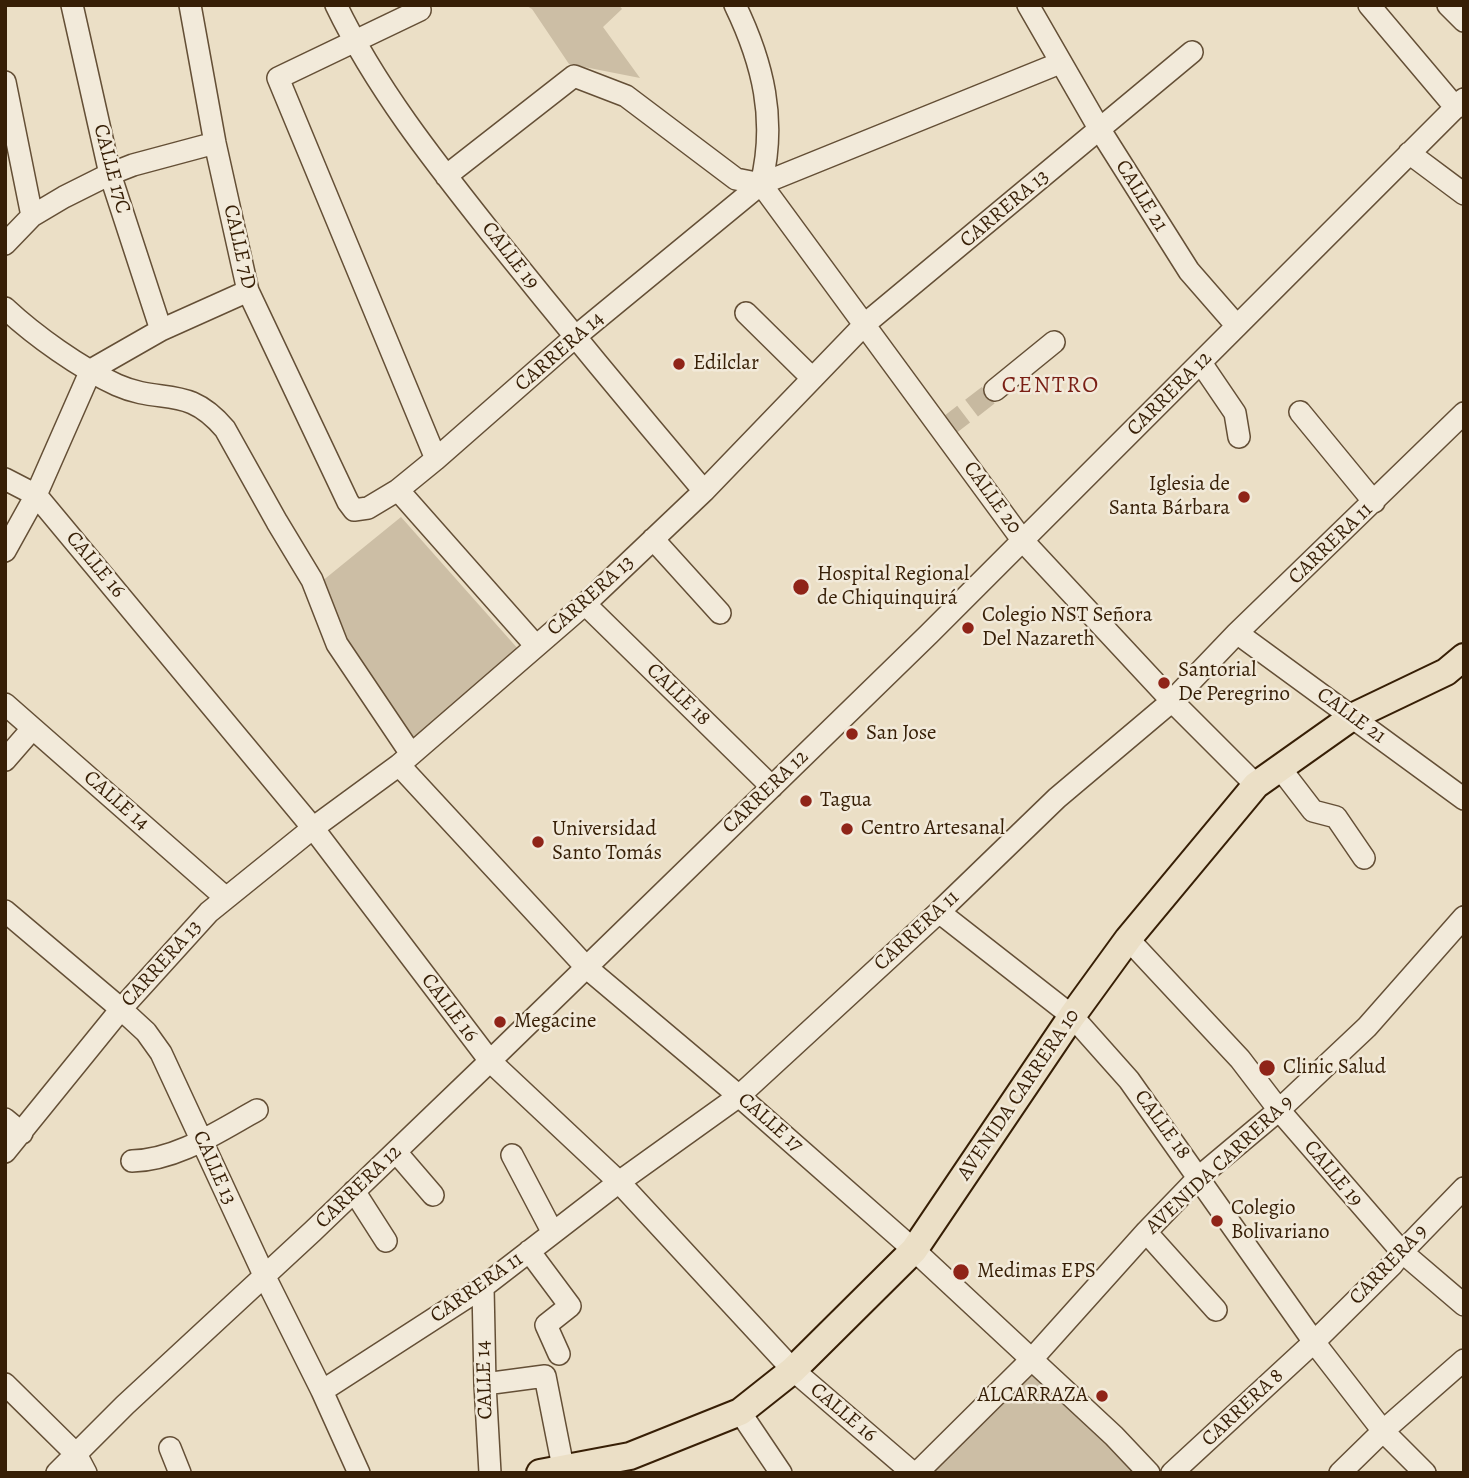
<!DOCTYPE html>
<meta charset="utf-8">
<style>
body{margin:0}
#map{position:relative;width:1469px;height:1478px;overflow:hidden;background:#ebdfc6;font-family:Alegreya,serif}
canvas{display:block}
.frame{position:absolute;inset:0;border:7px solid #371f06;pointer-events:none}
</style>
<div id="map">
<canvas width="1469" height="1478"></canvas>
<div class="frame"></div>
</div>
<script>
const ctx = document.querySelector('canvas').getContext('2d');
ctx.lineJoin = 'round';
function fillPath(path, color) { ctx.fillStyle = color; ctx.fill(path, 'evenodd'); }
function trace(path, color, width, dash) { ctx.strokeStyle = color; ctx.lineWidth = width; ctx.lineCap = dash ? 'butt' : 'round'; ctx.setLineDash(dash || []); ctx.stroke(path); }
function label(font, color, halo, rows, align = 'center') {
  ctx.font = font + ' Alegreya,serif'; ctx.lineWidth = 5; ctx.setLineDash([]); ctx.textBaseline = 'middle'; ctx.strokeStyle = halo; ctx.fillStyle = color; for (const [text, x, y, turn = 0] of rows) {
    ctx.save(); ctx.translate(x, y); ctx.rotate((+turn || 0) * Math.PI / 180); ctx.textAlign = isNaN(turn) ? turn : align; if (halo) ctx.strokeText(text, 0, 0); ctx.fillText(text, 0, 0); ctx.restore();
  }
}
const green = new Path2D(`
 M 525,5 L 619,5 L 622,9 L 603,27 L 640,78 L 569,64 L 532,9 Z
 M 401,517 L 519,650 L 414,738 L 368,692 L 321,582 Z
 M 1035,1368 L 1136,1473 L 925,1473 Z`);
const minorTunnel = new Path2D(`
 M 947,427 L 995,390`);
const minor = new Path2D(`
 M 72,5 L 110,174 L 161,330
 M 190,5 L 215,143 L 248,291 L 348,502 L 354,510 L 368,508 L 398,490 L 436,459 L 575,337 L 761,184
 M 336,5 C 376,88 434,161 491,233 C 561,320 632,406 704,491
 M 419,5 L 420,10 L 278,78 L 436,459
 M 735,5 C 763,63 777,120 761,184
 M 1028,5 L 1100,130 L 1189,271 L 1237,326
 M 1369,5 L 1456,108
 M 1448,5 L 1464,21
 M 5,82 L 32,216
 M 1409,153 L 1464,194
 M 446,176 L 574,76 L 626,96 L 736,179 L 761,184 L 1060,63
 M 761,184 L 1023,541 L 1172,701 L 1256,785
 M 5,244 L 32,216 L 64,197 L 110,174 L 133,165 L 215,143
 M 5,308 C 35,336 80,368 117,385 C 162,405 187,384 225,429 L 277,522 L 312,580 L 337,644 L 411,754
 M 746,313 L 812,378
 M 1201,363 L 1235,413 L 1239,437
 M 995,390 L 1054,342
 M 1300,412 L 1374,502
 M 5,479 L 36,495 L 313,828 L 490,1061 L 619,1182 L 793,1370 L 913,1473
 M 398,490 L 536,646
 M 653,539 L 720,613
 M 5,551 L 36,495 L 91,370 L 161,330 L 248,291
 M 585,604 L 772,787
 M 1237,633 L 1464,799
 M 5,704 L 226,898
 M 5,760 L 32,729
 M 399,765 L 587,968 L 739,1096 L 914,1250 L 1114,1436 L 1149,1473
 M 1280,768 L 1313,811 L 1336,817 L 1364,858
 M 5,911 L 121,1009 L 146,1032 L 161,1053 L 264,1275 L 322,1391 L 359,1473
 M 939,912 L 1072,1016 L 1129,1080 L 1314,1342 L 1383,1431 L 1425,1473
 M 1128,939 L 1240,1059 L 1279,1110 L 1402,1252 L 1464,1305
 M 5,1119 L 22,1133
 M 5,1152 L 121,1009 L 209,912 L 313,828 L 399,765 L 585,604 L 704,491 L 865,324 L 1192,52
 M 396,1152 L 433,1195
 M 512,1155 L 553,1233
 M 132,1161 C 177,1160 219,1131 257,1110
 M 354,1191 L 386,1241
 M 1146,1232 L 1216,1310
 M 529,1251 L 570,1306 L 546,1325 L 559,1354
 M 483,1287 L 485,1384 L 490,1473
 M 5,1384 L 76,1454 L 86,1473
 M 485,1384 L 545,1376 L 563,1467
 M 322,1391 L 483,1287 L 619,1182 L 739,1096 L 939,912 L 1057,798 L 1172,701 L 1237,633 L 1464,413
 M 740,1412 L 781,1473
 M 170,1448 L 180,1473
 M 57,1473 L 125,1405 L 313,1231 L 490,1061 L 929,634 L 1464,99
 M 917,1473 L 1032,1359 L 1146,1232 L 1199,1177 L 1279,1110 L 1367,1027 L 1464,917
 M 1172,1473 L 1314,1342 L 1392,1265 L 1402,1252 L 1464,1188
 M 1340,1473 L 1383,1431 L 1464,1360`);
const major = new Path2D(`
 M 540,1473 L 630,1456 L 740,1412 L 793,1370 L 914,1250 L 1072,1016 L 1128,939 L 1256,785 L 1352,717 L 1446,672 L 1464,657`);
const markers = [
 [679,364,7,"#8f2418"],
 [1244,497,7,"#8f2418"],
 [801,587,9,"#8f2418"],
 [968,628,7,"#8f2418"],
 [1164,683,7,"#8f2418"],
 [852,734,7,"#8f2418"],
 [806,801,7,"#8f2418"],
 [847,829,7,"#8f2418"],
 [538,842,7,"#8f2418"],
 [500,1022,7,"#8f2418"],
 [1267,1068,9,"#8f2418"],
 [1217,1221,7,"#8f2418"],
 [961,1272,9,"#8f2418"],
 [1102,1396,7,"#8f2418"]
];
const streetNames = [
 ["CALLE 17C",111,169,75],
 ["CALLE 21",1141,196,58],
 ["CARRERA 13",1005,209,-40],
 ["CALLE 7D",239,247,77],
 ["CALLE 19",510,256,52],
 ["CARRERA 14",560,352,-41],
 ["CARRERA 12",1170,394,-45],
 ["CALLE 20",992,498,54],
 ["CARRERA 11",1331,544,-44],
 ["CALLE 16",95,565,50],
 ["CARRERA 13",591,596,-42],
 ["CALLE 18",678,695,44],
 ["CALLE 21",1351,716,36],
 ["CARRERA 12",766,792,-44],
 ["CALLE 14",116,801,41],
 ["CARRERA 11",917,931,-43],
 ["CARRERA 13",162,964,-48],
 ["CALLE 16",449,1008,53],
 ["AVENIDA CARRERA 10",1019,1095,-56],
 ["CALLE 17",770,1123,41],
 ["CALLE 18",1162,1125,54],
 ["AVENIDA CARRERA 9",1220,1165,-43],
 ["CALLE 13",214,1168,66],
 ["CALLE 19",1333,1174,50],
 ["CARRERA 12",359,1187,-44],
 ["CARRERA 9",1389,1265,-46],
 ["CARRERA 11",477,1288,-35],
 ["CALLE 14",485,1380,-92],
 ["CARRERA 8",1243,1408,-43],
 ["CALLE 16",843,1413,40]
];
const poiNames = [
 ["Edilclar",693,364],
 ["Iglesia de",1230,485,"right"],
 ["Santa Bárbara",1230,509,"right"],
 ["Hospital Regional",817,575],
 ["de Chiquinquirá",817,599],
 ["Colegio NST Señora",982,616],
 ["Del Nazareth",982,640],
 ["Santorial",1178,671],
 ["De Peregrino",1178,695],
 ["San Jose",866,734],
 ["Tagua",820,801],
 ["Centro Artesanal",861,829],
 ["Universidad",552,830],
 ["Santo Tomás",552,854],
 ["Megacine",514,1022],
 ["Clinic Salud",1283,1068],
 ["Colegio",1231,1209],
 ["Bolivariano",1231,1233],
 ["Medimas EPS",977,1272],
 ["ALCARRAZA",1088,1396,"right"]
];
const neighbourhoodNames = [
 ["CENTRO",1051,386]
];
fillPath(green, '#ccbea5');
trace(minorTunnel, '#c7b9a0', 21, [21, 10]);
trace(minor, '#644f36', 24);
trace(major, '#371f06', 30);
trace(minor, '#f2eada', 21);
trace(major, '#ebdfc6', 26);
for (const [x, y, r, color] of markers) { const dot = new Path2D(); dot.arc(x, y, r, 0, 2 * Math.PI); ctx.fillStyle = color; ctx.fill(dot); trace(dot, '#f2eada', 2.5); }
label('21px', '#371f06', '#f2eada', streetNames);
label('21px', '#371f06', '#f2eada', poiNames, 'left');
ctx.letterSpacing = '2px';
label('23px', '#7a1f14', '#f2eada', neighbourhoodNames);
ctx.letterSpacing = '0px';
</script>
